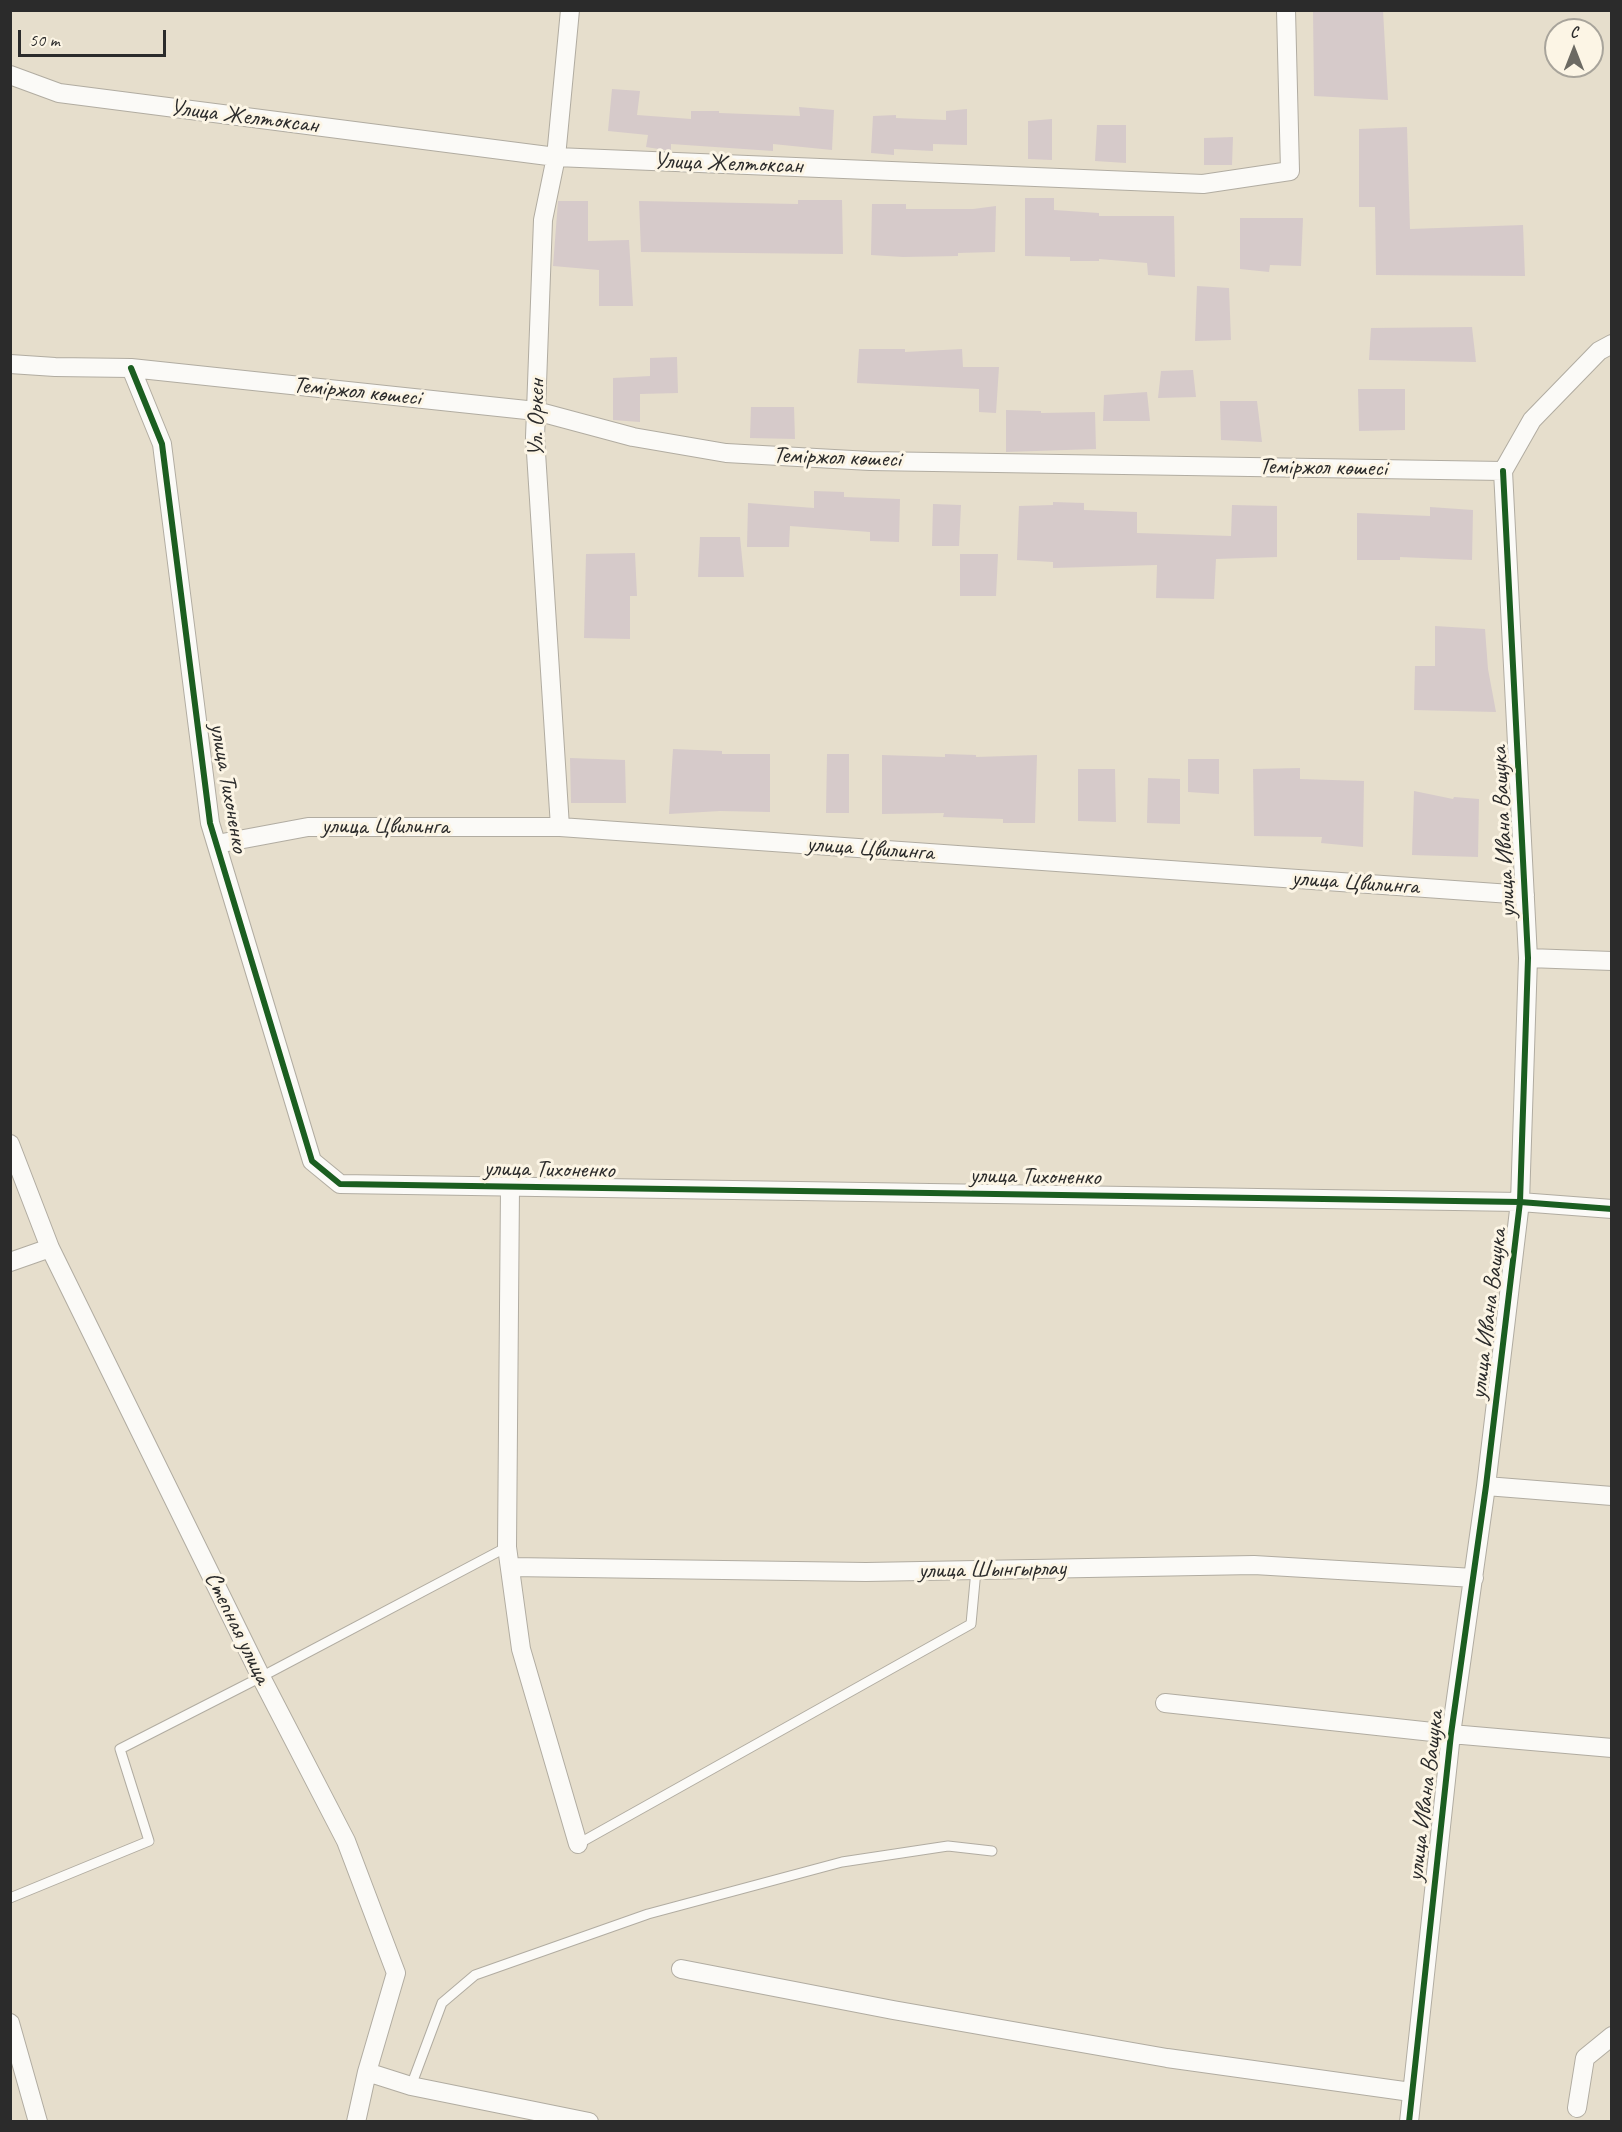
<!DOCTYPE html>
<meta charset="utf-8">
<style>
body{margin:0}
#map{position:relative;width:1622px;height:2132px;overflow:hidden;background:#e6decc;font-family:Caveat,sans-serif}
canvas{display:block}
.frame{position:absolute;inset:0;border:12px solid #2b2b2b;pointer-events:none}
.north{position:absolute;left:1544px;top:18px;width:60px;height:60px;box-sizing:border-box;background:#fcf5e5;border:2px solid #a8a49b;border-radius:50%;rotate:0deg;font-size:16px;font-weight:700;line-height:24px;text-align:center;color:#2b2b2b}
.north::after{content:'';display:block;margin:auto;width:21px;height:27px;background:#6c6a63;clip-path:polygon(50% 0,100% 100%,50% 72%,0 100%)}
.scale{position:absolute;left:18px;top:30px;width:148px;height:27px;box-sizing:border-box;border:3px solid #2b2b2b;border-top:0;padding-left:8px;font-size:18px;line-height:21px;white-space:nowrap;color:#2b2b2b;-webkit-text-stroke:4px #fcf5e5;paint-order:stroke}
</style>
<div id="map">
<canvas width="1622" height="2132"></canvas>
<div class="frame"></div>
<div class="north">С</div>
<div class="scale">50 m</div>
</div>
<script>
const ctx = document.querySelector('canvas').getContext('2d');
ctx.lineJoin = 'round';
function fillPath(path, color) { ctx.fillStyle = color; ctx.fill(path, 'evenodd'); }
function trace(path, color, width, dash) { ctx.strokeStyle = color; ctx.lineWidth = width; ctx.lineCap = dash ? 'butt' : 'round'; ctx.setLineDash(dash || []); ctx.stroke(path); }
function label(font, color, halo, rows, align = 'center') {
  ctx.font = font + ' Caveat,sans-serif'; ctx.lineWidth = 6; ctx.setLineDash([]); ctx.textBaseline = 'middle'; ctx.strokeStyle = halo; ctx.fillStyle = color; for (const [text, x, y, turn = 0] of rows) {
    ctx.save(); ctx.translate(x, y); ctx.rotate((+turn || 0) * Math.PI / 180); ctx.textAlign = isNaN(turn) ? turn : align; if (halo) ctx.strokeText(text, 0, 0); ctx.fillText(text, 0, 0); ctx.restore();
  }
}
const building = new Path2D(`
 M 1313,10 L 1383,10 L 1388,100 L 1314,96 Z
 M 612,89 L 640,91 L 637,115 L 691,119 L 691,111 L 719,111 L 719,113 L 800,116 L 799,107 L 834,110 L 832,150 L 773,144 L 773,151 L 671,144 L 671,151 L 646,147 L 648,135 L 608,131 Z
 M 967,109 L 967,145 L 933,144 L 933,151 L 894,149 L 894,155 L 871,153 L 873,116 L 896,115 L 896,118 L 946,120 L 946,111 Z
 M 1052,119 L 1052,160 L 1028,159 L 1028,121 Z
 M 1097,125 L 1126,125 L 1126,163 L 1095,161 Z
 M 1407,127 L 1410,229 L 1523,225 L 1525,276 L 1376,275 L 1375,207 L 1359,207 L 1359,129 Z
 M 1233,137 L 1232,165 L 1204,165 L 1204,138 Z
 M 1025,198 L 1054,198 L 1054,210 L 1099,213 L 1099,216 L 1174,216 L 1175,277 L 1148,275 L 1147,263 L 1099,259 L 1099,261 L 1070,261 L 1070,257 L 1025,256 Z
 M 798,200 L 842,200 L 843,254 L 641,252 L 639,201 L 798,204 Z
 M 558,201 L 588,201 L 588,241 L 629,240 L 633,306 L 599,306 L 599,270 L 553,266 Z
 M 872,204 L 906,204 L 906,209 L 973,209 L 996,206 L 995,252 L 958,253 L 958,256 L 903,257 L 871,255 Z
 M 1240,218 L 1303,218 L 1301,266 L 1270,265 L 1269,272 L 1240,269 Z
 M 1197,286 L 1229,288 L 1231,340 L 1195,341 Z
 M 1472,327 L 1476,362 L 1369,360 L 1371,328 Z
 M 859,349 L 905,349 L 905,352 L 962,349 L 963,367 L 999,367 L 996,413 L 979,412 L 979,389 L 857,383 Z
 M 677,357 L 678,393 L 640,394 L 640,422 L 613,420 L 613,378 L 650,376 L 650,358 Z
 M 1193,370 L 1196,397 L 1158,398 L 1161,371 Z
 M 1358,389 L 1405,389 L 1405,430 L 1359,431 Z
 M 1147,392 L 1150,421 L 1103,421 L 1104,395 Z
 M 1220,401 L 1257,401 L 1262,442 L 1221,440 Z
 M 751,407 L 794,407 L 795,439 L 750,438 Z
 M 1006,410 L 1041,411 L 1041,413 L 1095,412 L 1096,449 L 1006,452 Z
 M 814,491 L 844,492 L 844,497 L 900,499 L 899,542 L 870,541 L 870,532 L 790,526 L 789,547 L 747,547 L 748,503 L 814,508 Z
 M 1053,502 L 1084,503 L 1084,510 L 1137,512 L 1137,533 L 1231,536 L 1232,505 L 1277,506 L 1277,557 L 1216,559 L 1214,599 L 1156,598 L 1157,565 L 1053,568 L 1053,562 L 1017,560 L 1019,506 L 1053,505 Z
 M 933,504 L 961,505 L 959,546 L 932,546 Z
 M 1430,507 L 1473,510 L 1472,560 L 1400,557 L 1400,560 L 1357,560 L 1357,513 L 1430,516 Z
 M 700,537 L 740,537 L 744,577 L 698,577 Z
 M 635,553 L 637,596 L 630,596 L 630,639 L 584,638 L 586,554 Z
 M 960,554 L 998,554 L 996,596 L 960,596 Z
 M 1435,626 L 1485,629 L 1488,669 L 1496,712 L 1414,710 L 1415,666 L 1435,666 Z
 M 673,749 L 722,751 L 722,754 L 770,754 L 770,812 L 720,811 L 669,814 Z
 M 827,754 L 849,754 L 849,813 L 826,813 Z
 M 945,754 L 976,755 L 976,757 L 1037,755 L 1035,823 L 1003,823 L 1003,819 L 943,817 L 944,813 L 882,814 L 882,755 L 945,757 Z
 M 570,758 L 625,760 L 626,803 L 571,803 Z
 M 1188,759 L 1219,759 L 1219,794 L 1188,792 Z
 M 1300,768 L 1300,779 L 1364,781 L 1363,847 L 1321,843 L 1322,837 L 1254,836 L 1253,769 Z
 M 1078,769 L 1115,769 L 1116,822 L 1078,821 Z
 M 1148,778 L 1180,779 L 1180,824 L 1147,823 Z
 M 1414,791 L 1453,799 L 1454,797 L 1479,799 L 1478,857 L 1412,855 Z`);
const service = new Path2D(`
 M 578,1844 L 971,1624 L 976,1570
 M 10,1898 L 149,1841 L 120,1749 L 261,1677 L 507,1547
 M 411,2086 L 442,2003 L 475,1975 L 648,1914 L 842,1862 L 948,1846 L 992,1851`);
const minor = new Path2D(`
 M 10,75 L 59,93 L 556,157 L 1203,184 L 1290,171 L 1286,10
 M 10,364 L 55,367 L 131,368 L 536,411 L 633,437 L 726,453 L 870,461 L 1503,471
 M 131,368 L 162,444 L 210,823 L 312,1161 L 340,1184 L 1520,1202 L 1612,1209
 M 1503,471 L 1532,420 L 1599,351 L 1612,344
 M 560,827 L 535,437 L 536,411 L 543,220 L 556,157 L 570,10
 M 217,844 L 308,827 L 560,827 L 1525,895
 M 1528,958 L 1612,961
 M 10,1144 L 50,1248 L 261,1677 L 346,1841 L 396,1973 L 367,2072 L 356,2122
 M 510,1187 L 507,1547 L 521,1649 L 578,1844
 M 10,1262 L 50,1248
 M 1486,1486 L 1612,1496
 M 510,1567 L 866,1572 L 1254,1565 L 1474,1578
 M 1165,1703 L 1451,1734 L 1612,1748
 M 681,1969 L 893,2010 L 1167,2058 L 1411,2092
 M 10,2023 L 38,2122
 M 367,2072 L 411,2086 L 589,2122
 M 1577,2108 L 1585,2058 L 1612,2036
 M 1409,2122 L 1451,1734 L 1486,1486 L 1520,1202 L 1528,958 L 1503,471`);
const cycleway = new Path2D(`
 M 131,368 L 162,444 L 210,823 L 312,1161 L 340,1184 L 1520,1202 L 1612,1209
 M 1409,2122 L 1451,1734 L 1486,1486 L 1520,1202 L 1528,958 L 1503,471`);
const streetNames = [
 ["Улица Желтоксан",244,117,7],
 ["Улица Желтоксан",728,164,2],
 ["Теміржол көшесі",357,392,6],
 ["Ул. Оркен",537,418,-90],
 ["Теміржол көшесі",837,458,2],
 ["Теміржол көшесі",1323,468,1],
 ["улица Тихоненко",228,788,80],
 ["улица Цвилинга",385,827],
 ["улица Ивана Ващука",1504,832,-93],
 ["улица Цвилинга",870,849,4],
 ["улица Цвилинга",1355,883,4],
 ["улица Тихоненко",549,1170,1],
 ["улица Тихоненко",1035,1177,1],
 ["улица Ивана Ващука",1489,1314,-83],
 ["улица Шынгырлау",992,1570,-1],
 ["Степная улица",237,1628,64],
 ["улица Ивана Ващука",1426,1796,-83]
];
fillPath(building, '#d6caca');
trace(service, '#b1aca1', 11);
trace(minor, '#b1aca1', 20);
trace(service, '#fbfaf7', 9);
trace(minor, '#fbfaf7', 18);
trace(cycleway, '#1b5e20', 6);
label('24px', '#2b2b2b', '#fcf5e5', streetNames);
</script>
